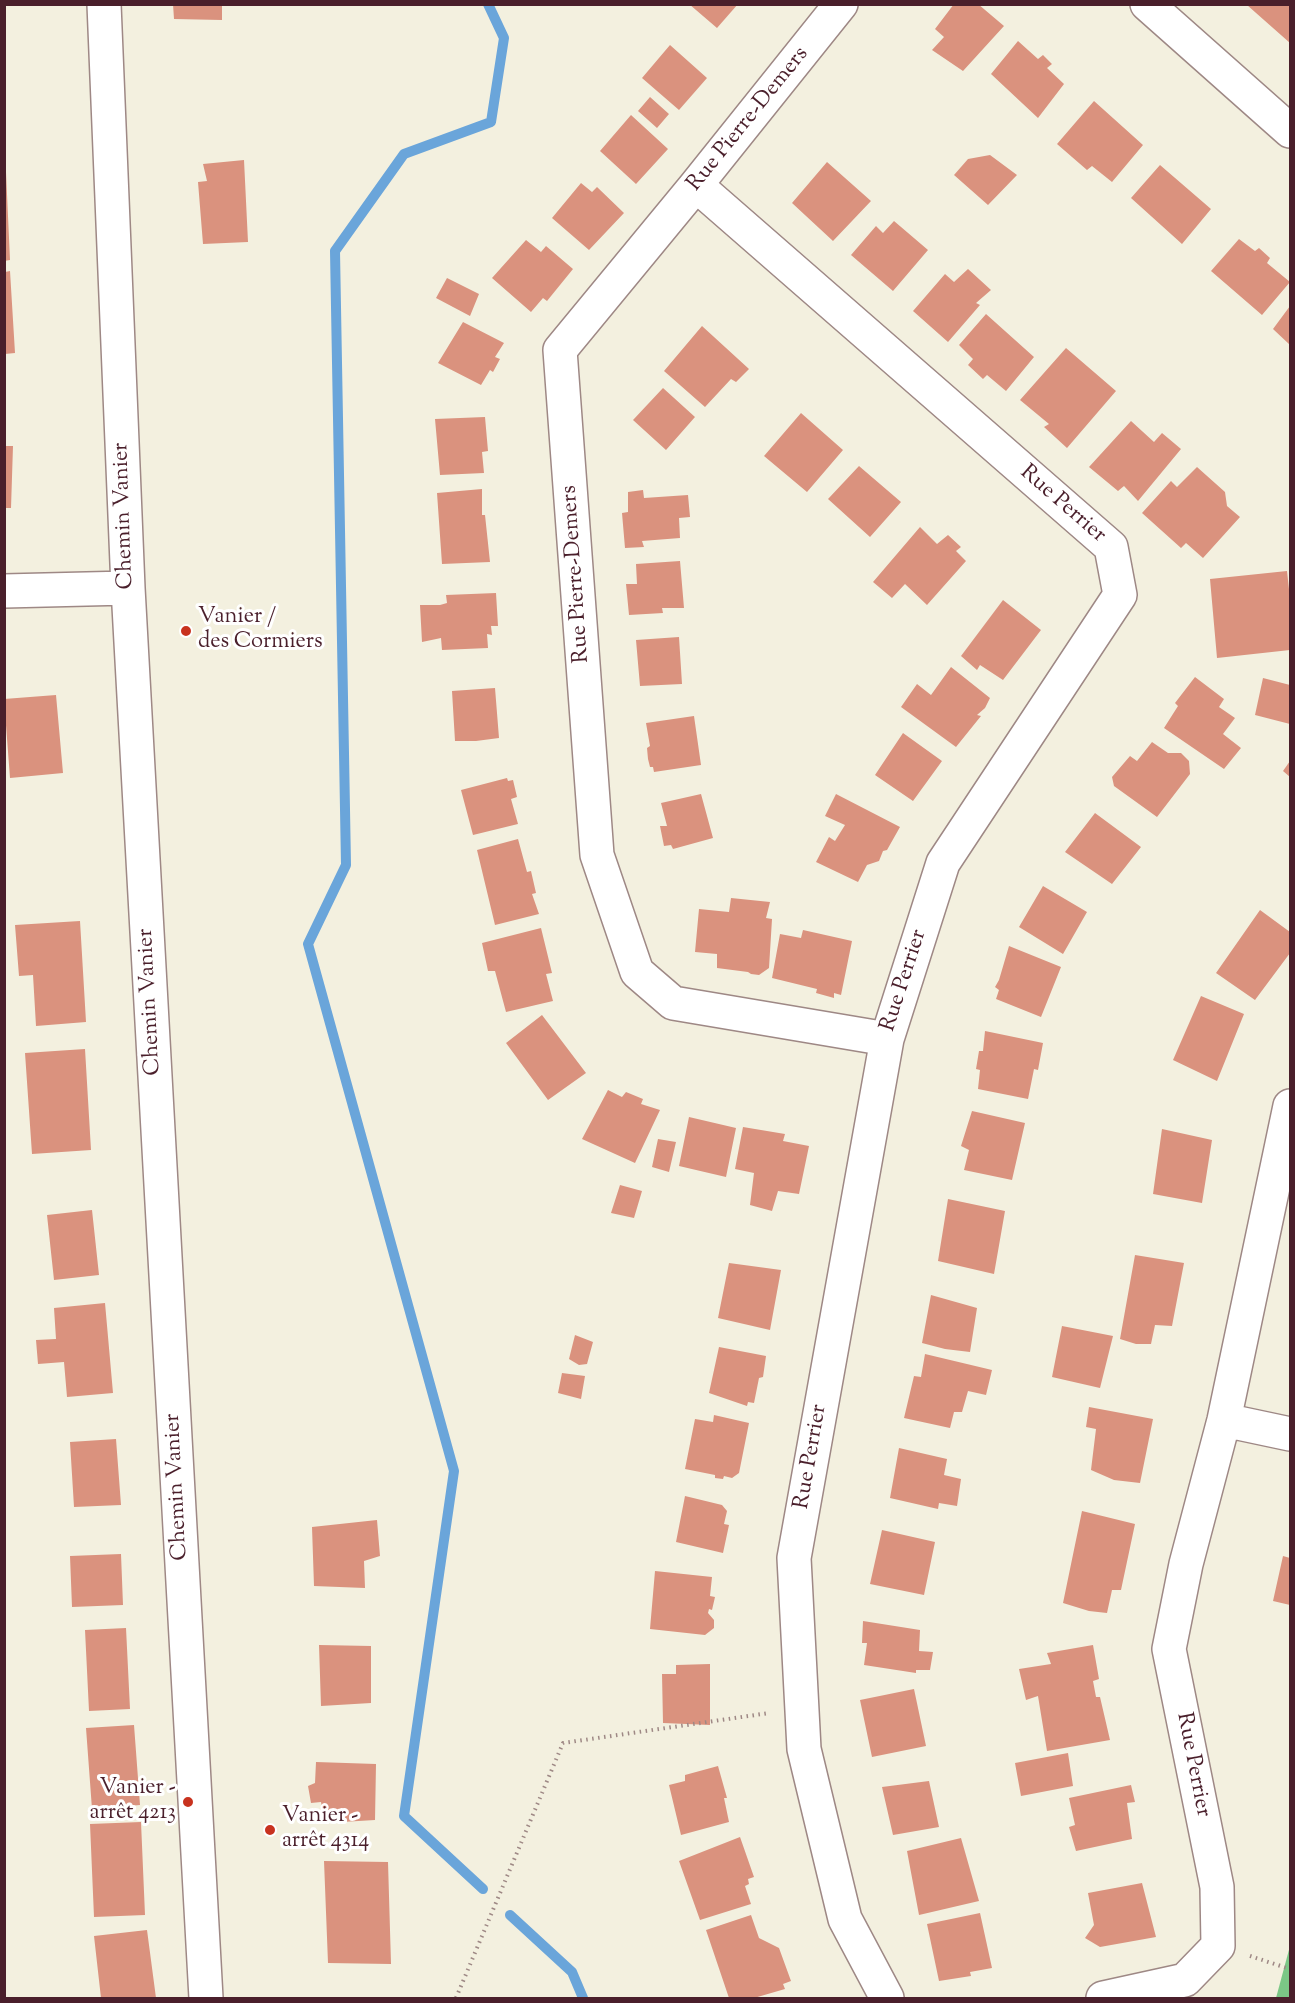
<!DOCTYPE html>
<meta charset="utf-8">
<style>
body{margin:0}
#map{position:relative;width:1295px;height:2003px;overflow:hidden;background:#f3f0df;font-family:"Sorts Mill Goudy",serif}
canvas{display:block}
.frame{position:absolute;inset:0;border:6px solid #4a1f2b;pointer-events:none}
</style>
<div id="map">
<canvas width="1295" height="2003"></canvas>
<div class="frame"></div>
</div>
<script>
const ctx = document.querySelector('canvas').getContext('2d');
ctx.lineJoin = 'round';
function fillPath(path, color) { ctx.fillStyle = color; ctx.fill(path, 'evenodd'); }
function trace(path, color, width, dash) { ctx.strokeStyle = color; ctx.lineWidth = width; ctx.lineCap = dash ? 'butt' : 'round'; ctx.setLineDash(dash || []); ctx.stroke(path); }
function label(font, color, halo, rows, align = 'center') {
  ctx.font = font + ' "Sorts Mill Goudy",serif'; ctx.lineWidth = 6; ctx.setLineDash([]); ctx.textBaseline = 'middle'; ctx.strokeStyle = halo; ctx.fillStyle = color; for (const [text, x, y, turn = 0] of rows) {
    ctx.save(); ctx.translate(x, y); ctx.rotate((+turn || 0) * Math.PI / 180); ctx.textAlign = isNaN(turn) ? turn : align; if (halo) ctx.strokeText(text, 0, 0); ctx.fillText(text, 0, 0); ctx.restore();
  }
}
const green = new Path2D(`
 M 1290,1946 L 1290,1998 L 1276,1998 Z`);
const stream = new Path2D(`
 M 483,1889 L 404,1816 L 454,1471 L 308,944 L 346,865 L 335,251 L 404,154 L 491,122 L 504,38 L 488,4
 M 510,1915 L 572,1972 L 583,1998`);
const building = new Path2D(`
 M 173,4 L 222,4 L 222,20 L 174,19 Z
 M 689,4 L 738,4 L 717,28 Z
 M 954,4 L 978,4 L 1004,26 L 963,71 L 932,50 L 944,37 L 935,29 Z
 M 1247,5 L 1290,5 L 1290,43 Z
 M 1018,41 L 1038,59 L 1043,55 L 1052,64 L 1047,68 L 1064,84 L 1038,118 L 991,74 Z
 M 670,45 L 707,78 L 679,110 L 642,78 Z
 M 650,97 L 669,114 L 657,128 L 638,111 Z
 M 1094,101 L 1143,145 L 1112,182 L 1092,166 L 1087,170 L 1057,144 Z
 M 631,115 L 668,149 L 636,184 L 600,151 Z
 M 990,155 L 1017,175 L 988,205 L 954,175 L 968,159 Z
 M 244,160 L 248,242 L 203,244 L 198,182 L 207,181 L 203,164 Z
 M 827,162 L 871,201 L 833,241 L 792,203 Z
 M 1160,165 L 1211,209 L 1182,244 L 1131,198 Z
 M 4,172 L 6,172 L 10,260 L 4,261 Z
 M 581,183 L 592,192 L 597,187 L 624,213 L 589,250 L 552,218 Z
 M 894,221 L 928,250 L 893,291 L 851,255 L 876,226 L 883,233 Z
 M 1239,239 L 1255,251 L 1259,248 L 1270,258 L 1267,263 L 1290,282 L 1262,315 L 1211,271 Z
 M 526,240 L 541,252 L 546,246 L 573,269 L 547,301 L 543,298 L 531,312 L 492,278 Z
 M 968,269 L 991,290 L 976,303 L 980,305 L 948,342 L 913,311 L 945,274 L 954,282 Z
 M 10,271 L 15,353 L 5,354 L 5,272 Z
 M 447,278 L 479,294 L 470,316 L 436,298 Z
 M 1290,306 L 1290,345 L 1273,329 Z
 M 986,314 L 1034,357 L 1006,391 L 987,375 L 983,379 L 968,365 L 973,359 L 959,345 Z
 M 463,322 L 504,343 L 495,357 L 500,359 L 493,372 L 490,370 L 481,385 L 438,363 Z
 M 702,326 L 749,369 L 736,382 L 731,379 L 705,407 L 664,371 Z
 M 1066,348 L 1116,391 L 1067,448 L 1044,427 L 1049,424 L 1020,400 Z
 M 663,388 L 695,417 L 666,450 L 633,420 Z
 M 801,413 L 843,450 L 807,492 L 764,456 Z
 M 485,417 L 488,451 L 482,452 L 484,473 L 440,475 L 435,419 Z
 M 1131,421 L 1154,442 L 1162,433 L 1181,449 L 1138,501 L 1124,486 L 1118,491 L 1089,467 Z
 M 4,446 L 13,446 L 11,508 L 4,508 Z
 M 859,466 L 901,502 L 870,537 L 828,499 Z
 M 1197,467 L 1225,492 L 1227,506 L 1240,517 L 1203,558 L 1186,543 L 1181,548 L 1142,513 L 1171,481 L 1177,487 Z
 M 482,489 L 482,515 L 485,515 L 490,562 L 442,564 L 437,493 Z
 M 643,490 L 644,498 L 688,495 L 690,517 L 679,518 L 680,538 L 642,541 L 644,547 L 625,548 L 622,513 L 628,512 L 628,492 Z
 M 920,527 L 937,544 L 948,535 L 961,547 L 956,551 L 966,561 L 927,605 L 905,584 L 892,598 L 873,582 Z
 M 680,561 L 684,608 L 662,608 L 663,613 L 629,615 L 626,584 L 637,584 L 636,564 Z
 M 1287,571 L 1290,598 L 1290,650 L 1217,658 L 1210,579 Z
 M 496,593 L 498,626 L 491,626 L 492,635 L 487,634 L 488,648 L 442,650 L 441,638 L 422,642 L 420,605 L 440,605 L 447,603 L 446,595 Z
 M 1003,600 L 1041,630 L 1003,680 L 980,665 L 977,670 L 961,656 Z
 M 679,637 L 682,684 L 640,686 L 636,640 Z
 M 951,667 L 990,698 L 985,708 L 977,715 L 981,716 L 956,747 L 901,707 L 917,684 L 931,695 Z
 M 1195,677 L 1224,699 L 1219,707 L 1235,718 L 1223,734 L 1241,748 L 1224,769 L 1164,728 L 1178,706 L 1175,703 Z
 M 1263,678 L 1290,685 L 1290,724 L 1255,715 Z
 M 495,688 L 499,738 L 476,741 L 455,741 L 452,691 Z
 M 56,695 L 63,773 L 10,778 L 4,699 Z
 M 694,716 L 701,765 L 654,772 L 653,767 L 650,767 L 648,759 L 647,748 L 650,746 L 646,723 Z
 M 903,733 L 942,761 L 913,801 L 875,775 Z
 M 1152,742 L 1168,753 L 1181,753 L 1189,761 L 1190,774 L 1157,817 L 1114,786 L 1112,777 L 1130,756 L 1137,761 Z
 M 1290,761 L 1290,777 L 1283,771 Z
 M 507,778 L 508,781 L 513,780 L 517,797 L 511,799 L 518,824 L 473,835 L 461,790 Z
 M 701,794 L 713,838 L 673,849 L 671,845 L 664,846 L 660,826 L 667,826 L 661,803 Z
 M 836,794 L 900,827 L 887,850 L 883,851 L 879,861 L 867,865 L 858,882 L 816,862 L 829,837 L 835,841 L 845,825 L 825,816 Z
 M 1095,813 L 1141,847 L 1112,884 L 1065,852 Z
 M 518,839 L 527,872 L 531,871 L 536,893 L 532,894 L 539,914 L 495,925 L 477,850 Z
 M 1043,886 L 1087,912 L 1063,954 L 1019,927 Z
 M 731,898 L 770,902 L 766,918 L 772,919 L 769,968 L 759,975 L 751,974 L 748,972 L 717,968 L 717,954 L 695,952 L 699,909 L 729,912 Z
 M 1260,910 L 1290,932 L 1290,953 L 1255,1000 L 1216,973 Z
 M 80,921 L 86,1022 L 36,1026 L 33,975 L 19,976 L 15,925 Z
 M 541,928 L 552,973 L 546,974 L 553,1001 L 506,1012 L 495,971 L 488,971 L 482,943 Z
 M 803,930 L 852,941 L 841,995 L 834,993 L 834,998 L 816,993 L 817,989 L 772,978 L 780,934 L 801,938 Z
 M 1009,946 L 1061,967 L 1041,1017 L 996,999 L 999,990 L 995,987 L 999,980 Z
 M 1201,996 L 1244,1014 L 1217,1081 L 1173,1060 Z
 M 542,1015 L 586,1073 L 548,1100 L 506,1043 Z
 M 985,1031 L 1043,1043 L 1038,1070 L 1034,1069 L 1028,1099 L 978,1089 L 980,1070 L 976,1069 L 979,1051 L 983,1051 Z
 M 85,1049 L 91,1150 L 32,1154 L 25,1053 Z
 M 608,1090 L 622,1097 L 626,1092 L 643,1099 L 641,1104 L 660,1110 L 635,1163 L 582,1139 Z
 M 972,1111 L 1025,1123 L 1012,1180 L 964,1170 L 969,1150 L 961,1146 Z
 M 689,1117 L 736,1128 L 726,1177 L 679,1166 Z
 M 743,1127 L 785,1134 L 783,1141 L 809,1146 L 799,1194 L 778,1191 L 772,1211 L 750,1205 L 754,1173 L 735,1169 Z
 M 1162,1129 L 1212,1140 L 1202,1203 L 1153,1194 Z
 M 658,1139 L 676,1142 L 669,1172 L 652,1167 Z
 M 620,1185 L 642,1191 L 634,1218 L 611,1213 Z
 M 948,1199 L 1005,1211 L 994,1274 L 938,1261 Z
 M 92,1210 L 99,1275 L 54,1280 L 47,1215 Z
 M 1135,1255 L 1184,1263 L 1172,1326 L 1155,1325 L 1151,1344 L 1136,1344 L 1120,1339 Z
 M 729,1263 L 781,1270 L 770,1330 L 718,1318 Z
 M 931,1295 L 977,1308 L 970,1352 L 945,1349 L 922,1343 Z
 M 105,1303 L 113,1393 L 67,1397 L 64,1362 L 38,1364 L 36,1340 L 56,1339 L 54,1308 Z
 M 1062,1326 L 1113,1336 L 1100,1388 L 1052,1377 Z
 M 575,1335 L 593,1342 L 587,1364 L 579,1365 L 569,1359 Z
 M 719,1347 L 766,1356 L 763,1377 L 759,1378 L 754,1403 L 748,1402 L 747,1406 L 709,1393 Z
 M 925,1354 L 992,1370 L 986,1395 L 968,1391 L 962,1412 L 954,1412 L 950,1428 L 904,1418 L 914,1376 L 921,1377 Z
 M 562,1373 L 585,1376 L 581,1399 L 558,1393 Z
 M 1089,1407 L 1153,1419 L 1140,1483 L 1114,1480 L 1091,1470 L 1096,1429 L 1086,1427 Z
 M 714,1415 L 749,1423 L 739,1473 L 732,1478 L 724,1476 L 723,1479 L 715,1478 L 715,1475 L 685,1469 L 695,1419 L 713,1422 Z
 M 116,1439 L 121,1505 L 74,1507 L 70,1442 Z
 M 899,1448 L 947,1459 L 944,1475 L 961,1479 L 957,1506 L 939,1503 L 938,1509 L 890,1498 Z
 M 685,1496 L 722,1505 L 727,1511 L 724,1524 L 729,1525 L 723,1553 L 676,1542 Z
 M 1082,1511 L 1135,1524 L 1121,1590 L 1112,1590 L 1107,1613 L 1089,1611 L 1063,1603 Z
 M 377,1520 L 380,1556 L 364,1561 L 365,1588 L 314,1586 L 312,1527 Z
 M 882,1530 L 935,1542 L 924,1595 L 870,1584 Z
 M 121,1554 L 123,1605 L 72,1607 L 70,1556 Z
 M 1283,1556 L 1290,1558 L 1290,1605 L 1273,1601 Z
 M 655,1571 L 712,1577 L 710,1596 L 715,1597 L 712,1610 L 709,1609 L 708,1613 L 714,1620 L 714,1628 L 705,1635 L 650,1629 Z
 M 863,1621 L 920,1630 L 919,1651 L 933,1652 L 930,1670 L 916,1670 L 916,1673 L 864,1665 L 867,1643 L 862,1643 Z
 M 126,1628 L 130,1709 L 89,1711 L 85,1630 Z
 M 319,1645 L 371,1646 L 371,1703 L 321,1706 Z
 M 1093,1645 L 1099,1679 L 1093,1681 L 1096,1697 L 1100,1697 L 1110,1740 L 1047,1751 L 1038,1696 L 1026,1700 L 1019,1669 L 1051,1664 L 1047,1653 Z
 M 710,1664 L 710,1725 L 663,1723 L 662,1674 L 676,1674 L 676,1665 Z
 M 914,1689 L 926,1746 L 872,1757 L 860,1700 Z
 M 134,1725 L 140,1805 L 92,1809 L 86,1728 Z
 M 1068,1753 L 1073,1786 L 1021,1796 L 1015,1763 Z
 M 316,1762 L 376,1764 L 375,1820 L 325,1823 L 321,1802 L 311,1803 L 308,1786 L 315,1783 Z
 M 718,1766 L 727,1798 L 724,1798 L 729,1822 L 681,1835 L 669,1785 L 685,1781 L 685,1775 Z
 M 929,1781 L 939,1827 L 893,1835 L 882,1787 Z
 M 1131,1785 L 1135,1802 L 1127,1803 L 1132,1839 L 1076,1851 L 1069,1827 L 1075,1825 L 1069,1798 Z
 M 141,1822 L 145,1915 L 94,1917 L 90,1824 Z
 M 740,1837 L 754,1877 L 748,1879 L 749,1884 L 745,1886 L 751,1904 L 700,1920 L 679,1861 Z
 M 961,1838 L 979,1901 L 919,1915 L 907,1851 Z
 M 324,1861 L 388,1862 L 391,1964 L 328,1963 Z
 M 1142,1883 L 1156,1937 L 1100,1947 L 1085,1938 L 1094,1925 L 1088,1893 Z
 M 980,1913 L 992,1968 L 970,1972 L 971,1976 L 939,1981 L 927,1924 Z
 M 751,1915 L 759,1938 L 779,1948 L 791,1981 L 783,1984 L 785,1989 L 754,1998 L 729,1998 L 706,1930 Z
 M 147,1930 L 156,1998 L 101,1998 L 94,1936 Z`);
const path = new Path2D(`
 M 1250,1956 L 1290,1969
 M 456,1998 L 563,1743 L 769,1713`);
const minor = new Path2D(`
 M 104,4 L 128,588 L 206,1998
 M 841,4 L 696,185 L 560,350 L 597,855 L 637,972 L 673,1003 L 887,1039
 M 1147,4 L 1290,131
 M 696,185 L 1111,547 L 1120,595 L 943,863 L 887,1039 L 794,1558 L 804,1749 L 845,1919 L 887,1998
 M 4,591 L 128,588
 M 1224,1420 L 1290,1434
 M 1103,1998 L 1185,1980 L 1218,1946 L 1217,1887 L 1169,1649 L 1186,1564 L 1224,1420 L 1290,1106`);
const markers = [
 [186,631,6,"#c8321e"],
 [188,1802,6,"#c8321e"],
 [270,1830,6,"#c8321e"]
];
const streetNames = [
 ["Rue Pierre-Demers",749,120,-51],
 ["Rue Perrier",1062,505,41],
 ["Chemin Vanier",125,516,-92],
 ["Rue Pierre-Demers",577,574,-94],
 ["Rue Perrier",905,981,-72],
 ["Chemin Vanier",151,1002,-93],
 ["Rue Perrier",812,1457,-80],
 ["Chemin Vanier",178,1487,-93],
 ["Rue Perrier",1192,1765,79]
];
const poiNames = [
 ["Vanier /",198,618],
 ["des Cormiers",198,643],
 ["Vanier -",176,1789,"right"],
 ["arrêt 4213",176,1814,"right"],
 ["Vanier -",282,1817],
 ["arrêt 4314",282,1842]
];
fillPath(green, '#7bc786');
trace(stream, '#6aa5da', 10);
fillPath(building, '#da927e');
trace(minor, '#9e8885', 36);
trace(path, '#9e8885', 4, [1.5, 4.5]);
trace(minor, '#fff', 33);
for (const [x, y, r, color] of markers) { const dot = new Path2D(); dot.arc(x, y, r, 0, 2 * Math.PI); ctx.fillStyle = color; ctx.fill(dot); trace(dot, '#fff', 2); }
label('22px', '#4a1f2b', '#fff', streetNames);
label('22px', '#4a1f2b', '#fff', poiNames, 'left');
</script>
